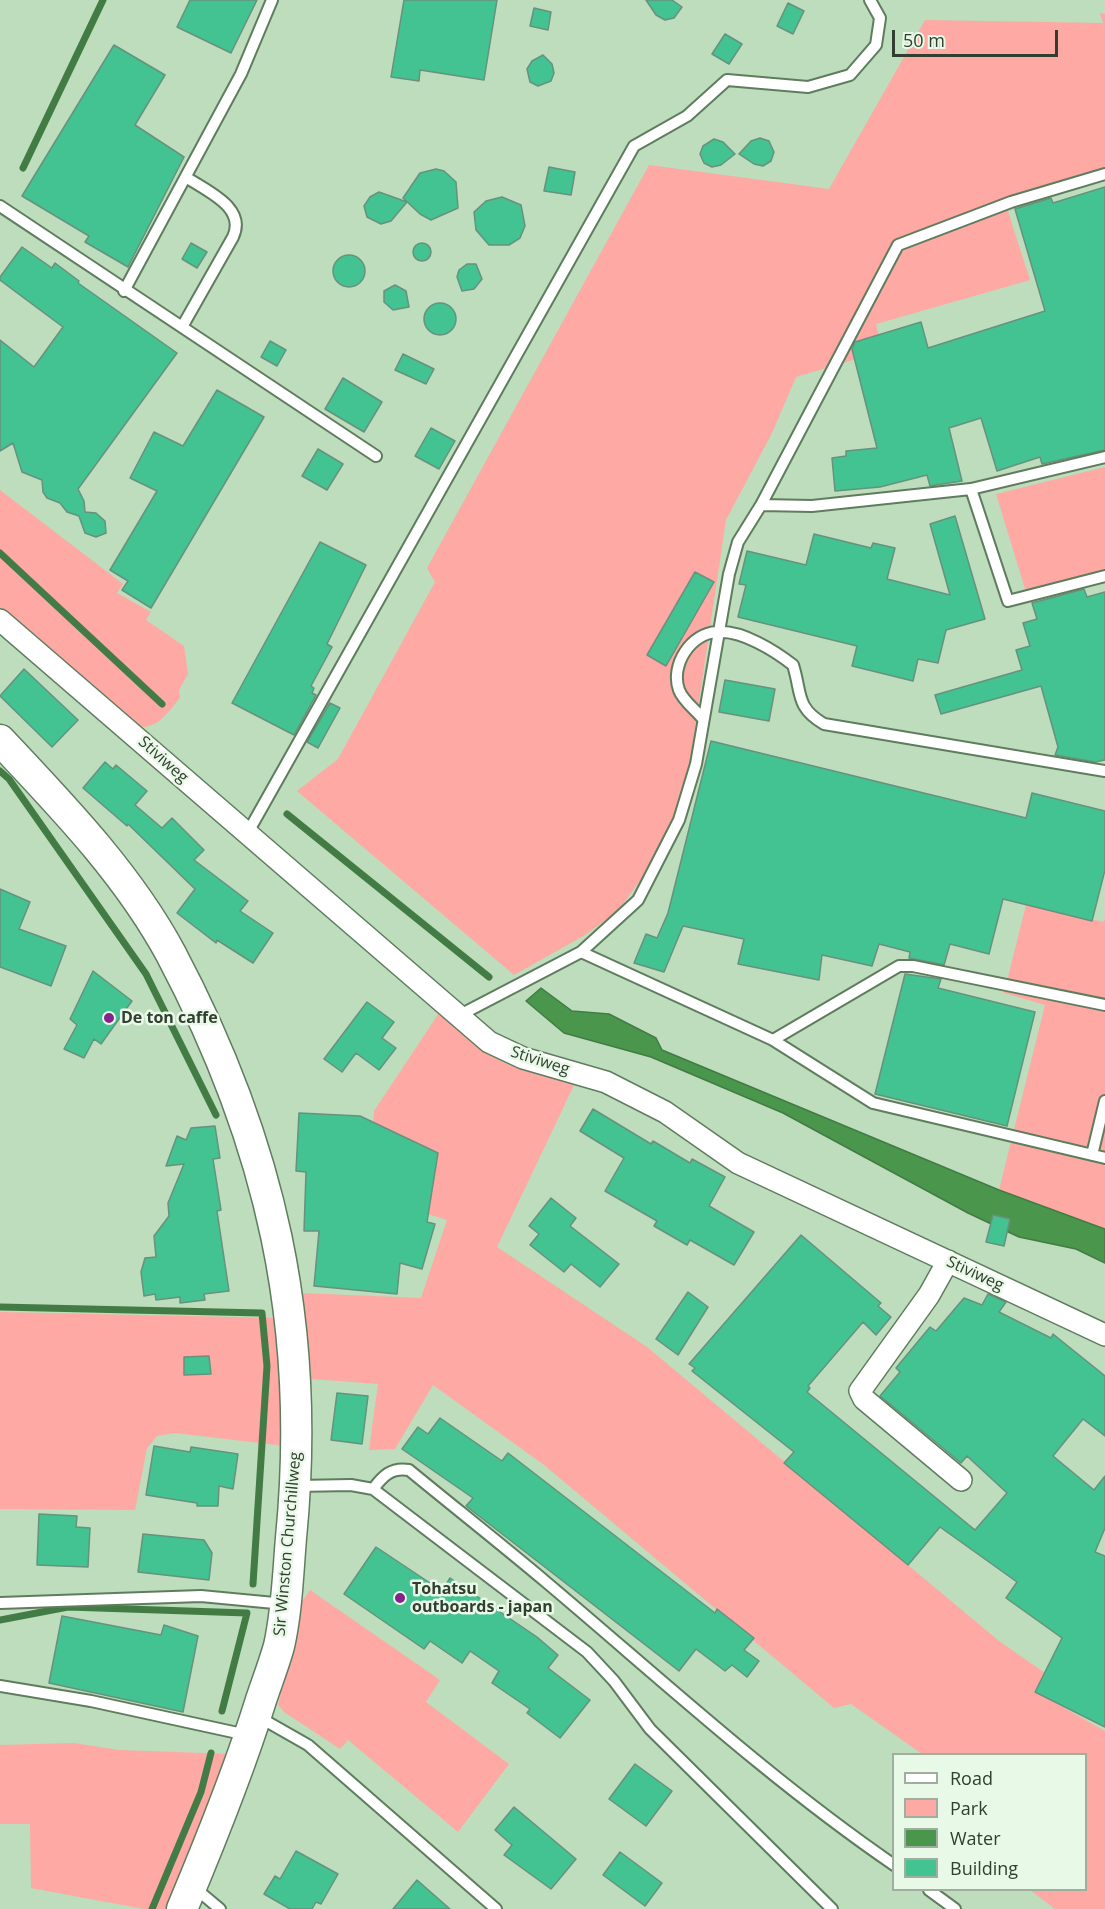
<!DOCTYPE html>
<style>
body{margin:0}
#map{position:relative;width:1105px;height:1909px;overflow:hidden;background:#bdddbc;font-family:"Open Sans",sans-serif}
canvas{display:block}
.legend{position:absolute;left:892px;top:1753px;width:195px;height:138px;box-sizing:border-box;background:#e9f9e8;border:2px solid #9fae9e;margin:0;padding:8px 10px;list-style:none;font-size:18px;color:#313e30}
.legend li{display:flex;align-items:center;gap:12px;height:30px}
.legend b{width:30px;border:2px solid #9fae9e}
.scale{position:absolute;left:892px;top:30px;width:166px;height:27px;box-sizing:border-box;border:3px solid #313e30;border-top:0;padding-left:8px;font-size:18px;line-height:21px;white-space:nowrap;color:#313e30;-webkit-text-stroke:4px #e9f9e8;paint-order:stroke}
</style>
<div id="map">
<canvas width="1105" height="1909"></canvas>
<ul class="legend">
<li><b style="height:8px;background:#fff"></b>Road</li>
<li><b style="height:16px;background:#fea9a3"></b>Park</li>
<li><b style="height:16px;background:#49964c"></b>Water</li>
<li><b style="height:16px;background:#43c292"></b>Building</li>
</ul>
<div class="scale">50 m</div>
</div>
<script>
const ctx = document.querySelector('canvas').getContext('2d');
ctx.lineJoin = 'round';
function fillPath(path, color) { ctx.fillStyle = color; ctx.fill(path, 'evenodd'); }
function trace(path, color, width, dash) { ctx.strokeStyle = color; ctx.lineWidth = width; ctx.lineCap = dash ? 'butt' : 'round'; ctx.setLineDash(dash || []); ctx.stroke(path); }
function label(font, color, halo, rows, align = 'center') {
  ctx.font = font + ' "Open Sans",sans-serif'; ctx.lineWidth = 5; ctx.setLineDash([]); ctx.textBaseline = 'middle'; ctx.strokeStyle = halo; ctx.fillStyle = color; for (const [text, x, y, turn = 0] of rows) {
    ctx.save(); ctx.translate(x, y); ctx.rotate((+turn || 0) * Math.PI / 180); ctx.textAlign = isNaN(turn) ? turn : align; if (halo) ctx.strokeText(text, 0, 0); ctx.fillText(text, 0, 0); ctx.restore();
  }
}
const green = new Path2D(`
 M 1100,13 L 1105,14 L 1105,171 L 1004,199 L 1030,280 L 876,324 L 883,351 L 796,377 L 772,433 L 726,520 L 689,768 L 672,823 L 647,871 L 618,911 L 585,935 L 514,975 L 297,791 L 338,759 L 435,582 L 427,568 L 649,165 L 829,189 L 925,20 L 1103,23 Z
 M 1105,467 L 1105,571 L 1026,592 L 996,494 Z
 M 0,490 L 123,584 L 117,593 L 151,612 L 146,620 L 184,646 L 188,674 L 179,690 L 180,698 C 168,712 157,731 136,726 L 0,609 Z
 M 1026,905 L 1104,922 L 1105,919 L 1105,1229 L 999,1190 L 1045,1005 L 1004,993 Z
 M 439,1013 L 504,1063 L 575,1083 L 497,1247 L 647,1347 L 999,1641 L 1045,1673 L 1034,1691 L 1105,1731 L 1105,1909 L 1055,1909 L 1030,1890 L 1086,1890 L 1086,1754 L 922,1754 L 851,1704 L 834,1708 L 544,1465 L 433,1385 L 395,1449 L 369,1450 L 378,1384 L 311,1379 L 301,1293 L 421,1298 L 447,1220 L 370,1196 L 374,1111 Z
 M 0,1312 L 278,1318 L 285,1446 L 175,1433 L 157,1436 L 147,1448 L 135,1510 L 0,1509 Z
 M 310,1590 L 440,1680 L 426,1702 L 509,1764 L 458,1832 L 348,1740 L 340,1749 L 284,1712 L 278,1705 L 301,1603 Z
 M 74,1743 L 119,1750 L 232,1754 L 172,1909 L 144,1909 L 31,1888 L 30,1824 L 0,1824 L 0,1745 Z`);
const water = new Path2D(`
 M 541,988 L 572,1011 L 609,1014 L 656,1038 L 662,1050 L 999,1190 L 1105,1229 L 1105,1263 L 1076,1249 L 1019,1237 L 968,1213 L 783,1113 L 651,1057 L 564,1033 L 526,1001 Z`);
const stream = new Path2D(`
 M 23,168 L 103,0
 M 0,553 L 162,704
 M 0,771 L 9,779 L 146,974 L 216,1115
 M 287,814 L 489,977
 M 0,1307 L 262,1313 L 267,1366 L 253,1584
 M 0,1620 L 68,1607 L 247,1613 L 222,1711
 M 152,1909 L 201,1792 L 211,1753`);
const building = new Path2D(`
 M 190,0 L 257,0 L 231,53 L 177,27 Z
 M 404,0 L 497,0 L 484,80 L 420,70 L 419,81 L 391,77 Z
 M 646,0 L 672,0 L 682,7 L 674,18 L 665,20 L 656,15 Z
 M 788,3 L 804,11 L 793,34 L 777,26 Z
 M 534,8 L 551,12 L 548,30 L 530,26 Z
 M 725,34 L 742,44 L 729,64 L 712,54 Z
 M 114,45 L 165,75 L 135,125 L 184,157 L 128,267 L 85,242 L 89,236 L 22,196 Z
 M 543,55 L 552,64 L 554,73 L 551,81 L 538,86 L 530,82 L 527,69 L 532,61 Z
 M 760,138 L 769,141 L 774,152 L 771,161 L 763,166 L 754,164 L 739,154 L 751,141 Z
 M 714,139 L 723,142 L 735,154 L 721,165 L 712,167 L 704,163 L 700,154 L 703,146 Z
 M 549,167 L 575,172 L 571,195 L 544,191 Z
 M 436,169 L 444,171 L 456,182 L 458,208 L 431,220 L 420,214 L 403,198 L 420,173 Z
 M 1105,187 L 1105,450 L 1042,464 L 1040,457 L 997,471 L 981,418 L 949,428 L 962,481 L 930,486 L 927,475 L 880,487 L 835,491 L 832,458 L 846,456 L 846,451 L 877,448 L 852,349 L 855,342 L 921,322 L 928,348 L 1045,311 L 1015,209 L 1051,198 L 1053,203 Z
 M 379,192 L 407,202 L 391,221 L 381,224 L 367,217 L 364,206 L 370,197 Z
 M 502,197 L 521,205 L 525,226 L 520,238 L 509,245 L 489,245 L 476,230 L 474,212 L 486,201 Z
 M413 252a9 9 0 1 1 18 0a9 9 0 1 1-18 0Z
 M 191,243 L 207,252 L 197,268 L 182,259 Z
 M 22,247 L 52,268 L 55,263 L 79,281 L 78,283 L 177,353 L 78,489 L 84,501 L 85,512 L 96,513 L 105,521 L 106,533 L 96,537 L 85,533 L 79,516 L 67,512 L 60,503 L 47,498 L 43,492 L 42,480 L 22,472 L 13,443 L 0,451 L 0,340 L 34,367 L 63,327 L 0,280 L 0,277 Z
 M333 271a16 16 0 1 1 32 0a16 16 0 1 1-32 0Z
 M 467,264 L 476,264 L 482,279 L 474,289 L 462,291 L 457,277 L 459,270 Z
 M 395,285 L 406,291 L 409,307 L 393,310 L 384,302 L 384,291 Z
 M424 319a16 16 0 1 1 32 0a16 16 0 1 1-32 0Z
 M 270,341 L 286,350 L 277,366 L 261,357 Z
 M 403,354 L 434,369 L 426,384 L 395,370 Z
 M 343,378 L 382,402 L 364,432 L 325,409 Z
 M 217,390 L 264,417 L 151,608 L 122,590 L 128,581 L 110,570 L 157,491 L 130,478 L 154,432 L 183,446 Z
 M 431,428 L 455,441 L 439,469 L 415,456 Z
 M 318,449 L 343,464 L 327,490 L 302,476 Z
 M 955,516 L 985,619 L 946,630 L 938,663 L 918,659 L 913,681 L 852,666 L 857,646 L 738,617 L 746,585 L 739,584 L 747,551 L 806,565 L 814,534 L 871,548 L 873,543 L 895,548 L 887,579 L 950,595 L 930,524 Z
 M 320,542 L 366,565 L 327,644 L 332,647 L 311,686 L 314,688 L 312,693 L 316,695 L 294,735 L 232,703 Z
 M 695,572 L 714,582 L 666,666 L 647,655 Z
 M 1084,589 L 1087,597 L 1105,592 L 1105,760 L 1095,762 L 1055,755 L 1058,747 L 1041,686 L 941,714 L 935,695 L 1022,670 L 1016,650 L 1030,646 L 1023,623 L 1037,619 L 1032,603 Z
 M 24,669 L 78,720 L 52,747 L 0,696 Z
 M 725,680 L 775,689 L 769,721 L 719,712 Z
 M 330,703 L 340,708 L 318,748 L 307,742 Z
 M 711,741 L 1026,818 L 1032,793 L 1105,811 L 1105,870 L 1092,921 L 1003,899 L 989,954 L 950,944 L 944,965 L 909,958 L 910,952 L 879,944 L 872,966 L 822,955 L 819,980 L 738,964 L 744,939 L 683,926 L 664,972 L 634,963 L 646,934 L 657,938 L 668,913 Z
 M 105,762 L 113,769 L 116,765 L 147,791 L 135,805 L 162,828 L 172,818 L 204,850 L 194,860 L 248,901 L 240,911 L 273,933 L 253,963 L 217,940 L 216,943 L 177,913 L 195,889 L 128,824 L 127,826 L 83,788 Z
 M 0,889 L 30,902 L 19,929 L 66,946 L 51,986 L 0,967 Z
 M 93,971 L 132,1001 L 101,1044 L 94,1039 L 84,1058 L 64,1049 L 77,1025 L 70,1019 Z
 M 905,974 L 941,979 L 938,988 L 1035,1012 L 1007,1126 L 875,1094 Z
 M 367,1002 L 394,1022 L 382,1038 L 396,1048 L 379,1070 L 356,1053 L 342,1072 L 324,1059 Z
 M 593,1109 L 651,1144 L 653,1141 L 690,1163 L 692,1159 L 725,1177 L 709,1206 L 754,1232 L 734,1265 L 690,1240 L 687,1245 L 654,1226 L 657,1221 L 605,1191 L 624,1158 L 580,1131 Z
 M 299,1113 L 360,1116 L 438,1153 L 427,1222 L 435,1224 L 422,1269 L 400,1263 L 397,1294 L 314,1286 L 319,1231 L 304,1231 L 306,1172 L 296,1171 Z
 M 215,1126 L 220,1158 L 213,1159 L 221,1210 L 217,1211 L 229,1291 L 204,1294 L 205,1300 L 180,1303 L 180,1297 L 156,1300 L 155,1294 L 144,1296 L 141,1272 L 145,1258 L 156,1257 L 154,1236 L 169,1216 L 168,1203 L 184,1164 L 166,1166 L 177,1136 L 186,1140 L 191,1128 Z
 M 551,1198 L 576,1218 L 570,1226 L 619,1264 L 600,1287 L 571,1264 L 564,1272 L 530,1245 L 539,1234 L 529,1226 Z
 M 993,1215 L 1010,1219 L 1004,1246 L 986,1242 Z
 M 801,1235 L 881,1303 L 878,1306 L 891,1317 L 876,1335 L 863,1322 L 808,1386 L 810,1388 L 807,1392 L 975,1530 L 1007,1493 L 967,1456 L 961,1463 L 880,1396 L 900,1372 L 896,1368 L 930,1327 L 936,1331 L 964,1298 L 982,1305 L 988,1294 L 1006,1302 L 999,1312 L 1051,1338 L 1053,1334 L 1105,1376 L 1105,1436 L 1083,1419 L 1053,1456 L 1094,1490 L 1105,1476 L 1105,1528 L 1095,1552 L 1105,1556 L 1105,1727 L 1035,1692 L 1062,1638 L 1006,1598 L 1017,1582 L 940,1527 L 908,1565 L 784,1463 L 794,1452 L 692,1371 L 695,1368 L 689,1364 Z
 M 688,1292 L 708,1307 L 678,1355 L 656,1339 Z
 M 209,1356 L 211,1374 L 184,1375 L 184,1357 Z
 M 337,1393 L 368,1396 L 362,1444 L 331,1440 Z
 M 440,1418 L 502,1461 L 508,1453 L 715,1613 L 717,1609 L 754,1638 L 744,1650 L 759,1661 L 747,1677 L 732,1665 L 725,1671 L 696,1649 L 679,1671 L 466,1506 L 473,1498 L 402,1449 L 418,1427 L 428,1434 Z
 M 154,1446 L 190,1452 L 191,1447 L 238,1454 L 233,1489 L 219,1486 L 218,1506 L 197,1506 L 197,1503 L 146,1495 Z
 M 39,1514 L 77,1516 L 76,1527 L 90,1528 L 88,1567 L 37,1565 Z
 M 143,1534 L 204,1540 L 212,1553 L 209,1580 L 138,1572 Z
 M 376,1547 L 442,1591 L 450,1578 L 537,1637 L 558,1655 L 548,1668 L 590,1700 L 560,1738 L 527,1713 L 530,1709 L 492,1683 L 499,1671 L 470,1651 L 462,1663 L 430,1641 L 424,1649 L 344,1594 Z
 M 62,1616 L 161,1635 L 164,1625 L 198,1636 L 183,1712 L 49,1683 Z
 M 635,1764 L 672,1791 L 646,1826 L 609,1799 Z
 M 514,1807 L 576,1859 L 551,1889 L 504,1855 L 512,1845 L 495,1830 Z
 M 296,1851 L 338,1874 L 321,1904 L 316,1902 L 312,1909 L 290,1909 L 264,1894 L 275,1876 L 280,1879 Z
 M 620,1852 L 662,1883 L 645,1906 L 603,1875 Z
 M 417,1880 L 450,1909 L 393,1909 Z`);
const lane = new Path2D(`
 M 0,206 L 376,456
 M 124,291 L 241,74 L 272,0
 M 182,327 L 233,237 C 247,207 206,191 186,177
 M 971,489 L 1105,457
 M 761,505 L 898,245 L 1011,202 L 1105,174
 M 703,719 C 696,710 683,701 679,690 C 670,665 691,633 717,632 C 742,630 775,651 793,665 C 802,693 795,707 824,724 L 1105,771
 M 247,834 L 634,146 L 687,116 L 727,80 L 808,87 L 850,75 L 876,45 L 880,18 L 870,0
 M 581,952 L 773,1040 L 873,1103 L 1105,1158
 M 460,1015 L 581,952 L 638,900 L 679,820 L 696,764 L 729,574 L 738,542 L 761,505 L 812,506 L 971,489 L 1008,601 L 1105,576
 M 773,1040 L 899,966 L 913,966 L 1105,1005
 M 1092,1155 L 1105,1101
 M 297,1486 L 351,1485 L 373,1489 L 587,1652 L 614,1681 L 650,1729 L 832,1909
 M 373,1489 C 383,1476 391,1467 409,1470 C 454,1507 501,1544 546,1582 C 660,1678 770,1780 894,1865
 M 0,1603 L 201,1596 L 285,1604
 M 0,1686 L 91,1701 L 247,1735
 M 257,1716 L 308,1745 L 496,1909
 M 195,1888 L 220,1909
 M 929,1890 L 955,1909`);
const street = new Path2D(`
 M 0,620 L 489,1042 L 523,1058 L 606,1082 L 665,1112 L 738,1163 L 1105,1335
 M 948,1261 L 929,1295 L 860,1391 L 864,1399 L 961,1480`);
const secondary = new Path2D(`
 M 0,740 C 62,806 128,874 171,954 C 271,1143 312,1325 291,1538 C 288,1573 287,1611 279,1646 C 274,1664 267,1682 261,1700 C 239,1771 211,1840 182,1909`);
const markers = [
 [109,1018,6,"#84238d"],
 [400,1598,6,"#84238d"]
];
const streetNames = [
 ["Stiviweg",163,760,42],
 ["Stiviweg",540,1061,18],
 ["Stiviweg",975,1274,25],
 ["Sir Winston Churchillweg",288,1544,-85]
];
const poiNames = [
 ["De ton caffe",121,1018],
 ["Tohatsu",412,1589],
 ["outboards - japan",412,1607]
];
fillPath(green, '#fea9a3');
fillPath(water, '#49964c');
trace(water, '#427c44', 1.5);
trace(stream, '#427c44', 7);
fillPath(building, '#43c292');
trace(building, '#66927e', 1.5);
trace(lane, '#5f7d5e', 14);
trace(street, '#5f7d5e', 24);
trace(secondary, '#5f7d5e', 33);
trace(lane, '#fff', 10);
trace(street, '#fff', 21);
trace(secondary, '#fff', 30);
for (const [x, y, r, color] of markers) { const dot = new Path2D(); dot.arc(x, y, r, 0, 2 * Math.PI); ctx.fillStyle = color; ctx.fill(dot); trace(dot, '#e9f9e8', 2); }
label('16px', '#313e30', '#e9f9e8', streetNames);
label('bold 16px', '#313e30', '#e9f9e8', poiNames, 'left');
</script>
